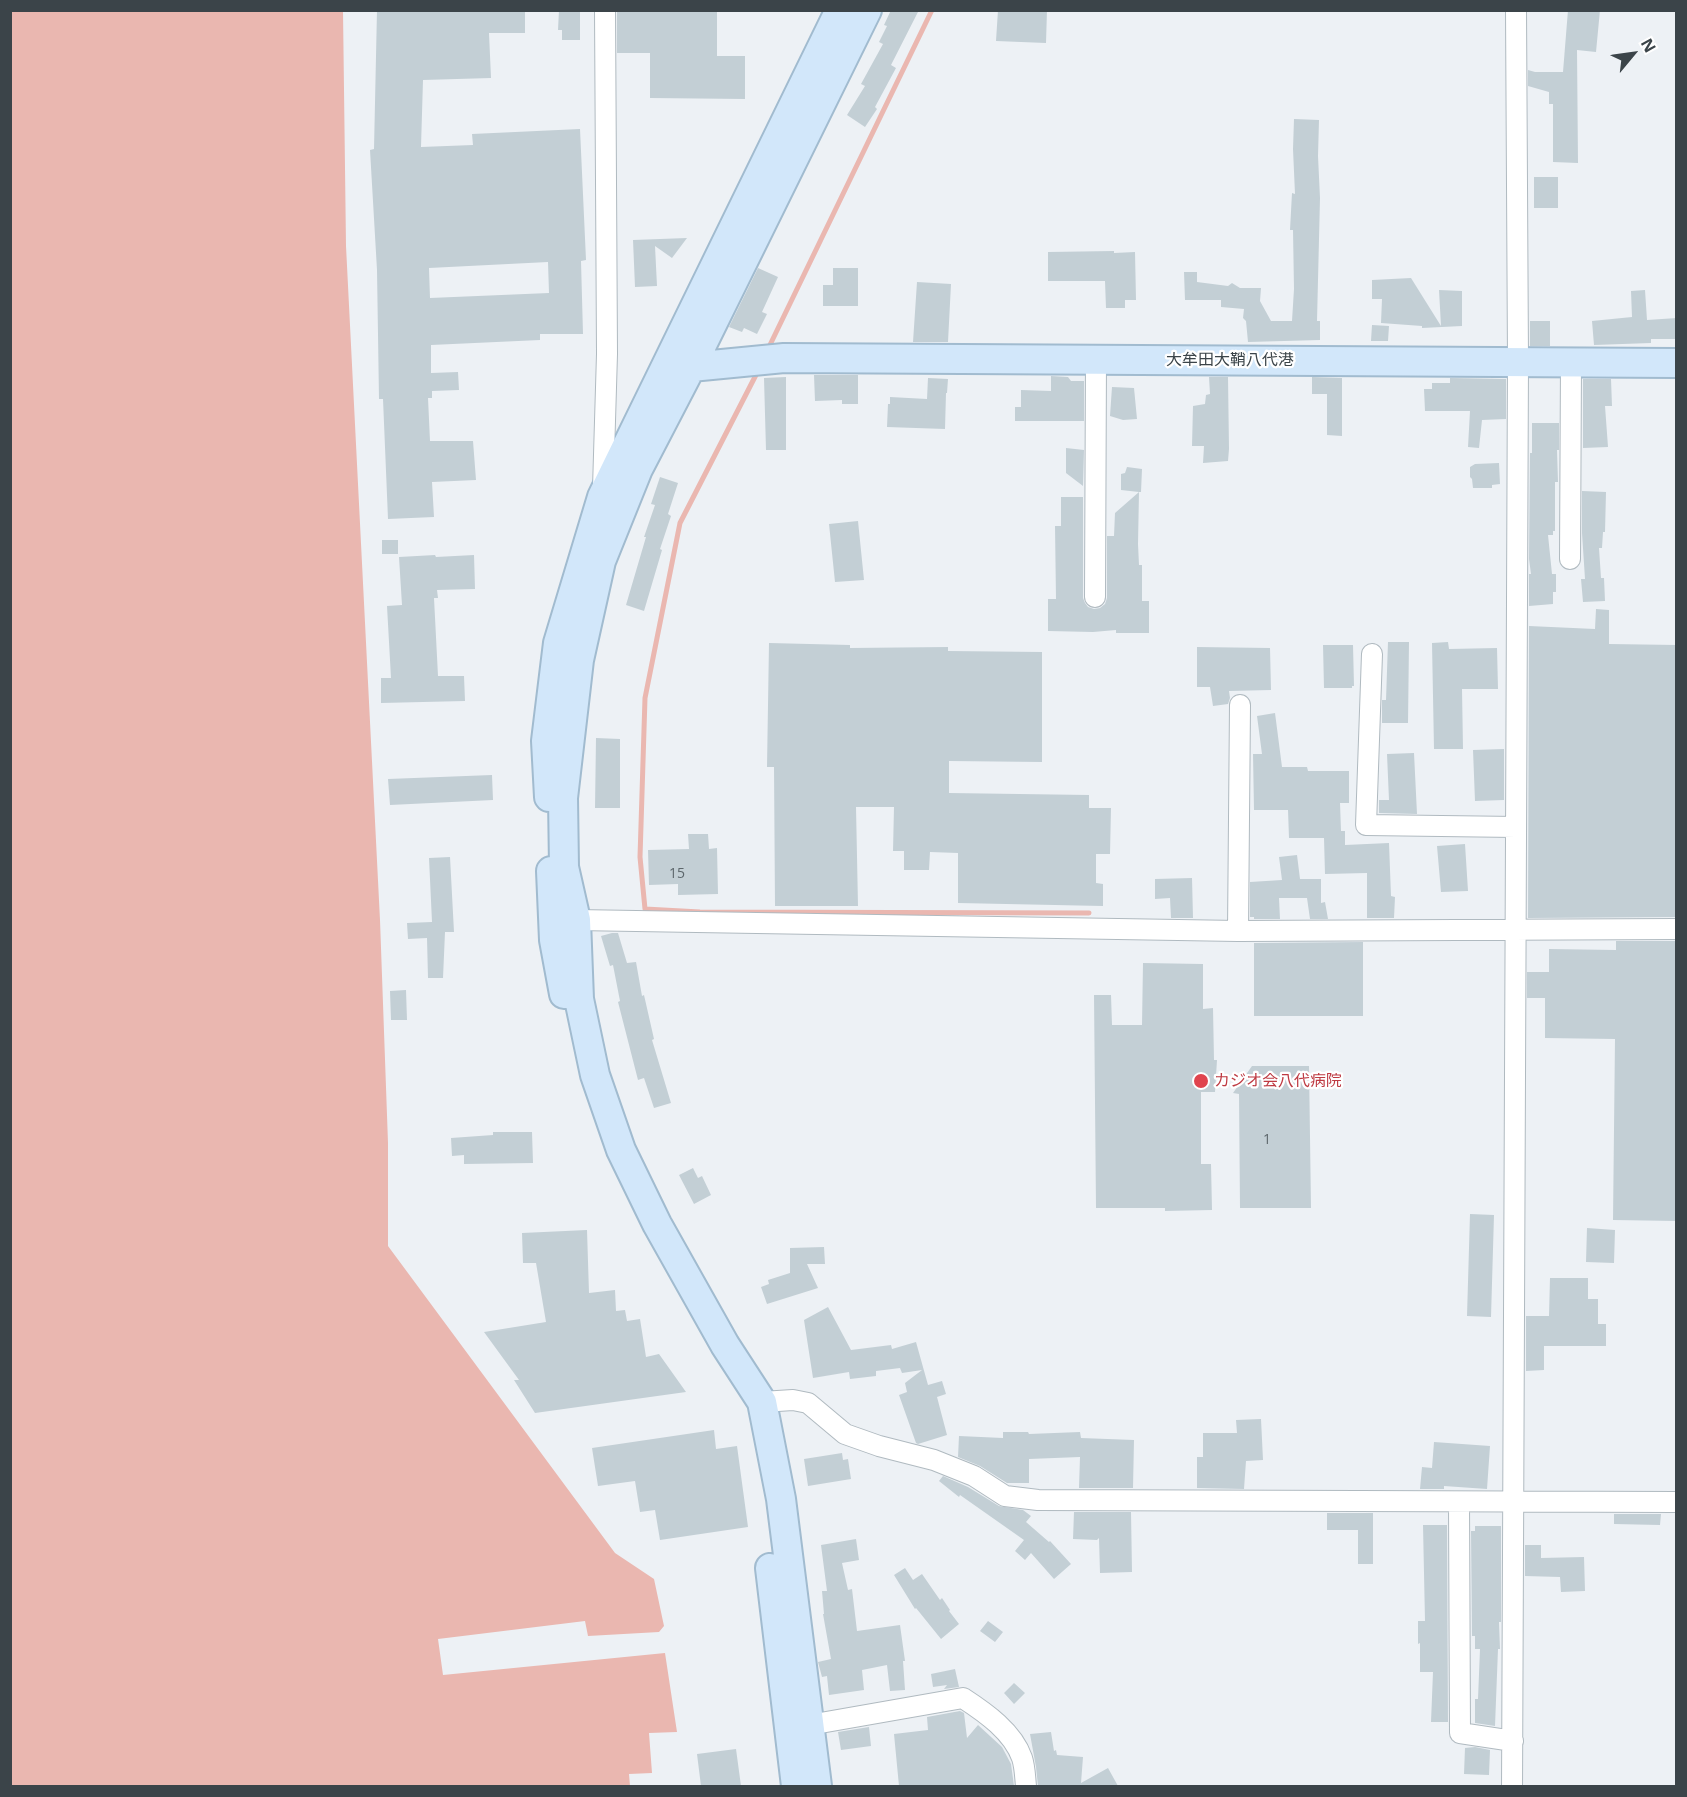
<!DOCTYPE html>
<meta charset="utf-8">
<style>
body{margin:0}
#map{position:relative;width:1687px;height:1797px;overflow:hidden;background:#edf1f5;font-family:"Open Sans",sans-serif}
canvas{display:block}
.frame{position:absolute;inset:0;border:12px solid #3b4449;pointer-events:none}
.north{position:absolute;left:1603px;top:24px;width:60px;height:60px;-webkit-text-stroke:4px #fff;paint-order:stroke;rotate:61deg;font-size:16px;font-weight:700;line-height:24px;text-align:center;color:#3b4449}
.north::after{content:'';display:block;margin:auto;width:21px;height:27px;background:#3b4449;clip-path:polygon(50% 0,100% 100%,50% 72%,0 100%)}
</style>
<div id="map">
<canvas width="1687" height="1797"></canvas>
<div class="frame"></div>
<div class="north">N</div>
</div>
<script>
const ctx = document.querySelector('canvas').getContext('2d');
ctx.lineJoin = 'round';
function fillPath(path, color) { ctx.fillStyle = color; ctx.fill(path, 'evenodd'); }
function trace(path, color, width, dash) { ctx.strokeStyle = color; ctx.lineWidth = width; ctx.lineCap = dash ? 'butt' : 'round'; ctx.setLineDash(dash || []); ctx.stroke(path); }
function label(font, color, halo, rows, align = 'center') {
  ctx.font = font + ' "Open Sans","Noto Sans JP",sans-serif'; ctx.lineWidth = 4.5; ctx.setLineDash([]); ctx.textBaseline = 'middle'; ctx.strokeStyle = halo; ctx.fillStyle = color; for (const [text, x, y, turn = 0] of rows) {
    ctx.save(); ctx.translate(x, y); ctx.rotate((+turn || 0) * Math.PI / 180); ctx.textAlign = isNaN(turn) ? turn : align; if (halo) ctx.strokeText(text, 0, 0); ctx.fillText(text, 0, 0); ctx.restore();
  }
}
const water = new Path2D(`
 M 11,10 L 343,11 L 346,246 L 380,920 L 388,1143 L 388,1246 L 615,1553 L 654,1579 L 664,1626 L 659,1632 L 588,1636 L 585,1621 L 438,1639 L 443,1675 L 665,1653 L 677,1732 L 649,1733 L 652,1773 L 629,1774 L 630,1786 L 11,1786 Z`);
const stream = new Path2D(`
 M 768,349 L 932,10
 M 759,369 L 680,523 L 645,698 L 640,857 L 645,909 L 700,912 L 1089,913`);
const building = new Path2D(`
 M 377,10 L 445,12 L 445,10 L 525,10 L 525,33 L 489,33 L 491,78 L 423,80 L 421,147 L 473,145 L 472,134 L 580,129 L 586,260 L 581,261 L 583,334 L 540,334 L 540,340 L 431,345 L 431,373 L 458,372 L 459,390 L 432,391 L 432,398 L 428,398 L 430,441 L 473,441 L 476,480 L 432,482 L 434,517 L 388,519 L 383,399 L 379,399 L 377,270 L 370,150 L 374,149 ZM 548,262 L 549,293 L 430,298 L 429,268 Z
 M 559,10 L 580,10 L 580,40 L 562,40 L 562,30 L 558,30 Z
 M 617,10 L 717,10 L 717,56 L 745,56 L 745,99 L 650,98 L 650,53 L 617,53 Z
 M 891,10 L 919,10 L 891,65 L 896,68 L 875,107 L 877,109 L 865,127 L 847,115 L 865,86 L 861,84 L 883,44 L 879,42 L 887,26 L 884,25 Z
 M 998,10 L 1047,10 L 1046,43 L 996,41 Z
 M 1568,10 L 1600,10 L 1596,52 L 1577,50 L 1578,163 L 1553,162 L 1553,104 L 1549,104 L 1549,92 L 1528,86 L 1528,70 L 1535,72 L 1563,72 Z
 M 1294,119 L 1319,120 L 1318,156 L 1320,198 L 1317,321 L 1320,321 L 1320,340 L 1248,342 L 1246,321 L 1243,318 L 1244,309 L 1221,307 L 1221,300 L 1185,300 L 1184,272 L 1197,272 L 1197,282 L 1228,286 L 1232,283 L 1240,288 L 1261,288 L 1260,301 L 1271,321 L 1292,321 L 1294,289 L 1293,230 L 1290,230 L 1292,193 L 1295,194 L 1293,149 Z
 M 1534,177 L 1558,177 L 1558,208 L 1534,208 Z
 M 687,238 L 672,258 L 655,246 L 657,286 L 635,287 L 633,240 Z
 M 1114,251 L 1114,253 L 1135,252 L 1136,300 L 1125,300 L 1125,308 L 1106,308 L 1105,281 L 1048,281 L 1048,252 Z
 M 758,268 L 778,277 L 762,312 L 767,314 L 757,334 L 744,328 L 742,332 L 729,327 Z
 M 833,268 L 858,268 L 858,306 L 823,306 L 823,285 L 833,285 Z
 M 1411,278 L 1441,326 L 1439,290 L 1462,291 L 1462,326 L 1422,328 L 1422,326 L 1381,323 L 1382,299 L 1372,299 L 1372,280 Z
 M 917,282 L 951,284 L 948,342 L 913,342 Z
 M 1645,290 L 1647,320 L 1677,318 L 1677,339 L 1651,339 L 1651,343 L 1594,345 L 1592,321 L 1632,317 L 1631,291 Z
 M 1530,321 L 1550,321 L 1550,346 L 1530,346 Z
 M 1372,325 L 1389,326 L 1388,341 L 1371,341 Z
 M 814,375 L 858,375 L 858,404 L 842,404 L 842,400 L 815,401 Z
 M 1051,376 L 1068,377 L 1071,381 L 1084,381 L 1084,421 L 1015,421 L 1015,407 L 1021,407 L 1021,390 L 1051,391 Z
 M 786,377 L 786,450 L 766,450 L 764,378 Z
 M 1209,377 L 1228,377 L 1229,449 L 1228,461 L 1203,463 L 1204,446 L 1192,446 L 1193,406 L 1205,404 L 1206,395 L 1210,394 Z
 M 1312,377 L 1342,378 L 1342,436 L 1327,435 L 1327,394 L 1312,394 Z
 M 928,378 L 948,379 L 947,393 L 946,393 L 945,429 L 887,427 L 888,404 L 890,404 L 890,397 L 927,399 Z
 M 1450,378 L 1506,379 L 1506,419 L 1482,420 L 1479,448 L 1468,447 L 1470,411 L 1425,411 L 1424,389 L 1432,389 L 1432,383 L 1450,383 Z
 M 1583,379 L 1611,379 L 1612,406 L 1605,406 L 1608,447 L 1583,448 Z
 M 1112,387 L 1134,388 L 1137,419 L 1123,420 L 1110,416 Z
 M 1532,423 L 1559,423 L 1559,450 L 1557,450 L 1558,482 L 1555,482 L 1555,531 L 1553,531 L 1553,535 L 1548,535 L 1552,574 L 1556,574 L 1556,592 L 1553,592 L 1553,604 L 1529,606 L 1529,574 L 1531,574 L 1529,559 L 1530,453 L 1532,453 Z
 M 1066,448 L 1084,450 L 1083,486 L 1066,473 Z
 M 1499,463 L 1500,484 L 1492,485 L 1492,488 L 1473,488 L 1472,479 L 1470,477 L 1470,467 L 1475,464 Z
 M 1127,467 L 1142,469 L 1141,492 L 1139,492 L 1138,544 L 1139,565 L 1142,565 L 1142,601 L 1149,601 L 1149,633 L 1116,633 L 1116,630 L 1093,632 L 1048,631 L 1048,599 L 1056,599 L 1055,526 L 1061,526 L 1061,497 L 1083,497 L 1083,598 L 1085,603 L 1088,607 L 1094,609 L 1100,608 L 1105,604 L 1107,598 L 1107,536 L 1114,536 L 1115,513 L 1139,492 L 1121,490 L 1121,474 L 1125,473 Z
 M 660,477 L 678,483 L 668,514 L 671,516 L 660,549 L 662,550 L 644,611 L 626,605 L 646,537 L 644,537 L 655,505 L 651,504 Z
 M 1582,491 L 1606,492 L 1605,532 L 1603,532 L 1602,548 L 1599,548 L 1601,578 L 1604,578 L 1605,601 L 1583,602 L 1581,579 L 1585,579 L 1582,533 Z
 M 858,521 L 864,580 L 835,582 L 829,524 Z
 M 382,540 L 398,540 L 398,554 L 382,554 Z
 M 435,555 L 436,557 L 474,555 L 475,589 L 437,590 L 438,598 L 434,598 L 438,676 L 464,676 L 465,701 L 381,703 L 381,678 L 391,678 L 387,606 L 402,605 L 399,557 Z
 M 1596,609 L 1609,610 L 1609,644 L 1677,645 L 1677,917 L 1528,918 L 1529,626 L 1595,629 Z
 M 1388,642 L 1409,642 L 1408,723 L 1382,723 L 1382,700 L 1386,700 Z
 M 1448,642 L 1449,649 L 1497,648 L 1498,689 L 1462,689 L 1463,749 L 1434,749 L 1432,643 Z
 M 769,643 L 850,645 L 850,648 L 948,647 L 948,651 L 1042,652 L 1042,762 L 949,761 L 949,793 L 1089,795 L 1089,808 L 1111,808 L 1110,854 L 1096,854 L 1096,883 L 1103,884 L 1103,906 L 958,903 L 958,853 L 930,852 L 929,870 L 904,870 L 904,851 L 893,851 L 894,807 L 856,807 L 858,906 L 775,906 L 774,767 L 767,767 Z
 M 1323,645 L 1353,645 L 1354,686 L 1352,686 L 1352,688 L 1324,688 Z
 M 1197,647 L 1270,648 L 1271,690 L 1229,691 L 1230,698 L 1228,704 L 1213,706 L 1210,687 L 1197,687 Z
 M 1275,713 L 1282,767 L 1307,767 L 1308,771 L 1349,771 L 1349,803 L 1340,803 L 1341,831 L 1345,831 L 1345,845 L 1389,843 L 1391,896 L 1395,897 L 1394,918 L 1367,918 L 1367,873 L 1325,874 L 1324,838 L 1289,838 L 1288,810 L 1254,810 L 1253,754 L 1262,754 L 1257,716 Z
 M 596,738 L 620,739 L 620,808 L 595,808 Z
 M 1504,749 L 1504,800 L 1475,801 L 1473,750 Z
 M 1414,753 L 1417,814 L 1379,813 L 1379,800 L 1389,800 L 1387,754 Z
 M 492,775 L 493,800 L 390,805 L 388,779 Z
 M 688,834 L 708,834 L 709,849 L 717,848 L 718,894 L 678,895 L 678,884 L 649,885 L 648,850 L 689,849 Z
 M 1465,844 L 1468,891 L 1441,892 L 1437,846 Z
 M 1297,855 L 1300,879 L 1321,879 L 1321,903 L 1325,902 L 1328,919 L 1310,919 L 1307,898 L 1279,898 L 1280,919 L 1254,919 L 1254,917 L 1250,917 L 1250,882 L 1282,880 L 1279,857 Z
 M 450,857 L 454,932 L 445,932 L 443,978 L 428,978 L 427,938 L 408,939 L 407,923 L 432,922 L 429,858 Z
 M 1192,878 L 1193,918 L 1171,918 L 1170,898 L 1155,899 L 1155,879 Z
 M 612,933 L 618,933 L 627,963 L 636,962 L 642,996 L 644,995 L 654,1039 L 652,1040 L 671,1103 L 654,1108 L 644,1078 L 638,1080 L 618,1002 L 620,1001 L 613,965 L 610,966 L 601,936 Z
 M 1616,941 L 1677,941 L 1677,1221 L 1613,1220 L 1615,1039 L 1545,1038 L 1545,998 L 1527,998 L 1527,972 L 1549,972 L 1549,949 L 1616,950 Z
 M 1363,942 L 1363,1016 L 1254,1016 L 1254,943 Z
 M 1143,963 L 1203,964 L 1203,1009 L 1213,1008 L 1214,1060 L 1217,1060 L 1215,1092 L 1201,1092 L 1201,1164 L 1211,1164 L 1212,1210 L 1165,1211 L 1165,1208 L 1096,1208 L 1094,995 L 1111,995 L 1112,1025 L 1142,1025 Z
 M 406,990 L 407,1020 L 391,1020 L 390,991 Z
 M 1252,1066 L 1309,1066 L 1311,1208 L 1240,1208 L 1239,1094 L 1233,1093 Z
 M 493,1132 L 532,1132 L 533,1163 L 464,1164 L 464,1155 L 452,1156 L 451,1138 L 493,1135 Z
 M 693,1168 L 698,1178 L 702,1176 L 711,1195 L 694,1204 L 679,1175 Z
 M 1470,1214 L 1494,1215 L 1491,1317 L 1467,1316 Z
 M 1587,1228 L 1615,1230 L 1614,1263 L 1586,1262 Z
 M 587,1230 L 589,1293 L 615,1290 L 616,1311 L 625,1310 L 627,1321 L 640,1319 L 646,1357 L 659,1354 L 686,1392 L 535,1413 L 514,1380 L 519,1380 L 484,1332 L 546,1322 L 536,1263 L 523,1263 L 522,1233 Z
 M 824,1247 L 825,1264 L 807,1264 L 818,1288 L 767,1304 L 761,1287 L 769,1284 L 768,1280 L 790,1273 L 790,1248 Z
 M 1550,1278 L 1588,1278 L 1588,1299 L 1598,1299 L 1598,1324 L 1606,1324 L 1606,1346 L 1544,1346 L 1544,1370 L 1526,1371 L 1526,1316 L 1549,1316 Z
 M 828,1307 L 851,1350 L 891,1345 L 892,1349 L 916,1342 L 928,1385 L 942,1381 L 946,1394 L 937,1397 L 947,1435 L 918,1444 L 916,1443 L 899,1395 L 907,1392 L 905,1383 L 922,1370 L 902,1373 L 900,1368 L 876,1371 L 876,1376 L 850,1379 L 849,1372 L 813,1378 L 804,1320 Z
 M 1261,1419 L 1263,1460 L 1246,1461 L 1244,1489 L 1197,1488 L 1197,1457 L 1203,1457 L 1203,1433 L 1237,1433 L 1236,1420 Z
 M 714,1430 L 716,1449 L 737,1446 L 748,1527 L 660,1540 L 655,1510 L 640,1512 L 635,1481 L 598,1486 L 592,1448 Z
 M 1003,1432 L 1028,1432 L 1029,1434 L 1080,1432 L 1081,1438 L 1134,1440 L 1133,1488 L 1079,1488 L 1080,1457 L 1029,1459 L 1029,1483 L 1007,1483 L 980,1466 L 958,1457 L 959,1436 L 1003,1438 Z
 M 1434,1442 L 1490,1446 L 1487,1489 L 1444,1486 L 1444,1489 L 1420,1489 L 1422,1467 L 1432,1468 Z
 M 842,1453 L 843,1460 L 848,1459 L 851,1479 L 808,1486 L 804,1459 Z
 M 943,1476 L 968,1487 L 999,1506 L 1023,1510 L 1031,1516 L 1026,1522 L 1049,1542 L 1050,1541 L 1071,1564 L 1054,1579 L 1031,1553 L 1025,1560 L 1015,1551 L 1024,1540 L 960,1495 L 959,1497 L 939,1481 Z
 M 1074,1512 L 1131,1512 L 1132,1572 L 1100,1573 L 1099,1538 L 1097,1540 L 1073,1539 Z
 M 1327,1513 L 1373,1513 L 1373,1564 L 1358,1564 L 1358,1530 L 1327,1530 Z
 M 1614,1514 L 1661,1514 L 1660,1525 L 1614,1524 Z
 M 1423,1525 L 1447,1525 L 1448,1722 L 1431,1722 L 1433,1672 L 1420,1672 L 1420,1643 L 1418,1644 L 1418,1621 L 1425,1621 Z
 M 1475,1526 L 1501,1526 L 1501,1622 L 1499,1622 L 1500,1649 L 1498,1649 L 1495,1726 L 1475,1723 L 1475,1699 L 1478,1699 L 1480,1649 L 1475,1649 L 1475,1636 L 1472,1636 L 1471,1531 L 1475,1531 Z
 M 856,1539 L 859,1560 L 842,1563 L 848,1590 L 852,1589 L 857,1631 L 900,1625 L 905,1661 L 903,1661 L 905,1690 L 890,1691 L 887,1665 L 862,1670 L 864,1690 L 829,1695 L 827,1676 L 822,1677 L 818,1662 L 831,1659 L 823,1614 L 824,1614 L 822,1591 L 827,1591 L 821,1545 Z
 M 1525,1545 L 1541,1545 L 1541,1558 L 1584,1557 L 1585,1591 L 1561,1592 L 1560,1577 L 1525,1576 Z
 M 905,1568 L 913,1580 L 922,1574 L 940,1600 L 942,1598 L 950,1610 L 949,1611 L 959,1624 L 941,1639 L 916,1608 L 915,1609 L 894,1575 Z
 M 988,1621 L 1003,1632 L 995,1642 L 980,1631 Z
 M 955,1669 L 959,1687 L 944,1689 L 947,1685 L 933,1687 L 931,1674 Z
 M 1014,1683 L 1025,1693 L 1014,1704 L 1004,1693 Z
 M 960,1711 L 964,1713 L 967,1738 L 978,1725 L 1002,1747 L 1011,1764 L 1014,1786 L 899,1786 L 894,1734 L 928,1730 L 927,1717 Z
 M 869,1727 L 871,1746 L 841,1750 L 838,1732 Z
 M 1051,1732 L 1054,1751 L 1056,1750 L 1057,1755 L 1083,1757 L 1081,1783 L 1108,1768 L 1118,1786 L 1038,1786 L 1036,1767 L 1030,1734 Z
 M 1475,1747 L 1490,1750 L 1489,1775 L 1464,1774 L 1465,1748 Z
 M 736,1749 L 741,1786 L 701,1786 L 697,1754 Z`);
const street = new Path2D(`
 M 603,488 L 607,354 L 605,10
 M 1570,559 L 1571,362
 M 1095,597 L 1096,359
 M 1372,654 L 1366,825 L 1516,827
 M 576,920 L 1238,931 L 1676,929
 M 1238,931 L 1240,705
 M 762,1402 L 793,1400 L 808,1403 L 845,1434 L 879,1446 L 934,1460 L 974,1476 L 1005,1496 L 1038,1500 L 1676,1502
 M 1459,1502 L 1460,1733 L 1513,1741
 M 809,1725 L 963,1698 C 986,1713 1013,1732 1022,1758 C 1025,1767 1025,1777 1026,1786
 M 1512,1786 L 1518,361 L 1516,10`);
const secondary = new Path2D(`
 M 691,367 L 784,358 L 1676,363
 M 549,797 L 546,741 L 558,643 L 602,497 L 840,10
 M 551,871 L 554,940 L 564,994
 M 770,1568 L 796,1786
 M 817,1786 L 781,1499 L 762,1402 L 725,1345 L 657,1224 L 621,1150 L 595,1075 L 579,999 L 576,920 L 564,867 L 563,798 L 579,660 L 601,561 L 638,469 L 691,367 L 867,10`);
const markers = [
 [1201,1081,8,"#e0444e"]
];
const numberNames = [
 ["15",677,874],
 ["1",1267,1140]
];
const streetNames = [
 ["大牟田大鞘八代港",1230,360]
];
const healthNames = [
 ["カジオ会八代病院",1214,1081]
];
fillPath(water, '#eab7b0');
trace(stream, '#eab7b0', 5);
fillPath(building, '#c3cfd5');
trace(street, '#b0bac0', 22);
trace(secondary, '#a1bbcf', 32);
trace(street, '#fff', 20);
trace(secondary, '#d2e7fa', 28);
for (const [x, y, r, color] of markers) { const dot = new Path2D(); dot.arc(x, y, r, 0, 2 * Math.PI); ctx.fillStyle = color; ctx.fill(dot); trace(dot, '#fff', 2); }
label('14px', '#5d676c', null, numberNames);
label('16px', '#3b4449', '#fff', streetNames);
label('16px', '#be3a42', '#fff', healthNames, 'left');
</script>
